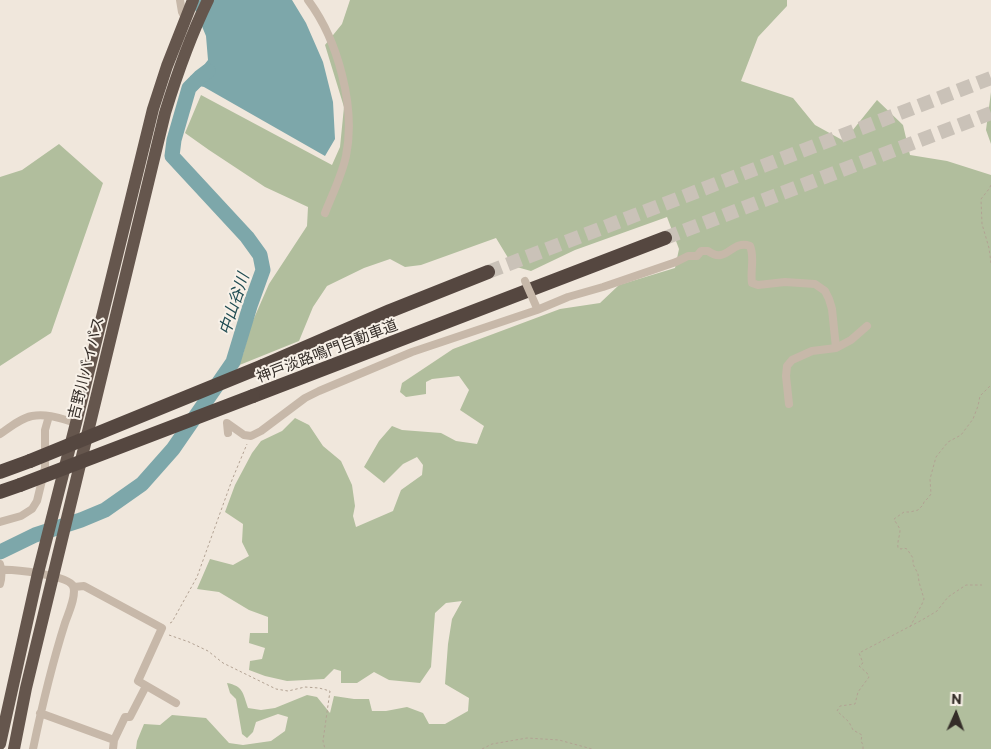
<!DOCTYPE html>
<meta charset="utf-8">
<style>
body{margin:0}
#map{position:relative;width:991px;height:749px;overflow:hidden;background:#f0e7dc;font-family:Commissioner,sans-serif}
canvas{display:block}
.north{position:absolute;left:931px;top:689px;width:50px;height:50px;-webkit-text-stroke:4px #f8f1e8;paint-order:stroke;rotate:2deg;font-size:14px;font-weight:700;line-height:20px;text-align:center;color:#342d28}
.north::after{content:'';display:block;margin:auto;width:18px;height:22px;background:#342d28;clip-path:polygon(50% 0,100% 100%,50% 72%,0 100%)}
</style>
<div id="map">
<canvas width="991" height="749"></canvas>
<div class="north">N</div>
</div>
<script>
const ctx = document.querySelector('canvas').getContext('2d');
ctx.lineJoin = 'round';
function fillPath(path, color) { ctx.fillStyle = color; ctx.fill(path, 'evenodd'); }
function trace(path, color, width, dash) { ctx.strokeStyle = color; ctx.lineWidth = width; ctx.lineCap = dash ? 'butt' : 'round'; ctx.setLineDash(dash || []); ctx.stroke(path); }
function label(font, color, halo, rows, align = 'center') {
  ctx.font = font + ' Commissioner,"Noto Sans JP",sans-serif'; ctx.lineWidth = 4; ctx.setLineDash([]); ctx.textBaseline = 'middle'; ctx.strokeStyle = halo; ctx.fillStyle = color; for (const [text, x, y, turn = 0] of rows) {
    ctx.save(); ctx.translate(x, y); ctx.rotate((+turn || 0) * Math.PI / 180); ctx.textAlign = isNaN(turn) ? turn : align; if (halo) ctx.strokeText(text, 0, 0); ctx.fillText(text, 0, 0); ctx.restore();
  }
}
const green = new Path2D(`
 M 350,0 L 787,0 L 787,6 L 758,37 L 741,81 L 793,98 L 815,125 L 844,141 L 877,100 L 903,125 L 910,155 L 947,161 L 991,175 L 991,749 L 136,749 L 137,741 L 144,724 L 160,725 L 172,715 L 206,718 L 229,743 L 243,745 L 271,741 L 285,731 L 288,717 L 278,714 L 256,722 L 253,732 L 247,738 L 242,734 L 236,699 L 230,693 L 227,683 C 243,686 243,693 248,708 L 261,710 L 275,708 L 307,695 L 317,697 L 330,713 L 334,696 L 354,699 L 369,699 L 372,711 L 386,711 L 407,707 L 423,713 L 429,724 L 445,724 L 468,711 L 469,698 L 445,684 L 448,644 L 452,619 L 462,601 L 446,603 L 435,613 L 431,667 L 420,683 L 389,680 L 374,672 L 357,683 L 341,683 L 341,671 L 334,669 L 324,679 L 287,681 L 265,676 L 249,670 L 250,661 L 262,659 L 265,648 L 249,643 L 250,633 L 268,633 L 268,617 L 249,610 L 219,592 L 197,589 L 210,559 L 233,565 L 249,556 L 242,542 L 243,524 L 225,512 L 235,485 L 252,453 L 261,441 L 282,431 L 295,418 L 309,425 L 323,446 L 341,461 L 352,485 L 355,506 L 353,516 L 356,527 L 393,511 L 401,490 L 422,475 L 423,465 L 417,457 L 403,464 L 384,483 L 364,467 L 379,441 L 392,426 L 402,430 L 441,433 L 456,441 L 477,444 L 484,426 L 460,410 L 469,390 L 459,376 L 432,379 L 426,382 L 426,394 L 406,397 L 400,392 L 402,383 L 453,349 L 560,309 L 600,303 L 619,285 L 675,268 L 679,249 L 667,217 L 575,250 L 531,271 L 513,266 L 496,238 L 421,265 L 405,267 L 390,259 L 364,268 L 327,286 L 313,307 L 299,341 L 237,366 L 243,354 L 251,325 L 269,284 L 307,226 L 308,207 L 265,187 L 209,150 L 185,133 L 201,95 L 332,165 L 340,147 L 344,107 L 325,45 L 342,24 Z
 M 991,92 L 991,144 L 986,130 Z
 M 59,144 L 103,183 L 51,333 L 0,366 L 0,177 L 22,170 Z`);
const water = new Path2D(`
 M 191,0 L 292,0 L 306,23 L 323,62 L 333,102 L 335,139 L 325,156 L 204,87 L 195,85 L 190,76 L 196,75 L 208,60 L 206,36 Z`);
const river = new Path2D(`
 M 0,552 L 35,535 L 81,520 L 105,510 L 142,484 L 173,449 L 233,362 L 250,306 L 263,270 L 260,255 L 247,237 L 172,156 L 174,140 L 189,88 L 200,77 L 208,71`);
const motorwayTunnel = new Path2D(`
 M 665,238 L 991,113
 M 488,272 L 991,78`);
const path = new Path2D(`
 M 991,185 L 989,189 L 981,199 L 982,224 L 989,248 L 991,263
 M 170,623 L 172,622 L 197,577 L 232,480 L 247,444
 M 910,627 L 922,604 L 924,599 L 919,582 L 918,574 L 913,564 L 913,558 L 907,549 L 904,548 L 901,549 L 898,548 C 897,541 900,536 900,530 C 899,526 895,522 894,519 L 904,512 L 910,512 L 918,510 L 923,505 L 924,502 L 928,498 L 931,494 L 930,479 L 936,457 L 948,442 L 961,435 L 973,419 L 978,406 L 980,396 L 991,385
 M 169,635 L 189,642 L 208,651 L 223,663 L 276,689 L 288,691 L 305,687 L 319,688 L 330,691 L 323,741 L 325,749
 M 482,749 L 492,744 L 527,738 L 559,740 L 592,749
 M 863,749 L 863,745 L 861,741 L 862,735 L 853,730 L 849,722 L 837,711 L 840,706 L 855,704 L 858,692 L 869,677 L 867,673 L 859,666 L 863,663 L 859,653 L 922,620 L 937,611 L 948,597 L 966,585 L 982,585`);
const minor = new Path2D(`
 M 180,0 L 182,12 L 185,18
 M 308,0 C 338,40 356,107 346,156 C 342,175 332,195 325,213
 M 789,404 L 786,376 L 787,366 L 792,360 L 812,351 L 836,348 L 851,340 L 867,326
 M 228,433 L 227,423 L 244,435 L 251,436 L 261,431 L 305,398 L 319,391 L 412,352 L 537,310 L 568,297 L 603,287 L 676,262 L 688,256 L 697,256 L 701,251 L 708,251 C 727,265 731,239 750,246 C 755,257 750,271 752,283 L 758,285 L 785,282 L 815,284 L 825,291 L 829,299 L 832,309 L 836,348
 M 0,434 C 10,427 21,418 32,416 C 47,413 62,419 76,423
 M 0,522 L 21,516 L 32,509 L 37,501 L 45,468 L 45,430 L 49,416
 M 0,564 C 2,571 2,577 0,584
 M 0,570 C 12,569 68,575 73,586 C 77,595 68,614 65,623 C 52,664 42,706 33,749
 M 74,587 L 84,586 L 162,628 L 138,681 L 176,703
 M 40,713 L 114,740
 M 113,749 L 114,740 L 125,717 L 130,717 L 146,686`);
const trunk = new Path2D(`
 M 0,744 L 38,573 L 76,423 L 153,109 L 167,66 L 193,0
 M 14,749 L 26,688 L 165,113 C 177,74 190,37 208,0`);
const motorway = new Path2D(`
 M 263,366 L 390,311 L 488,272
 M 253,396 L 665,238
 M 0,472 L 30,461
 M 0,492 L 20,485`);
const minorBridge = new Path2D(`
 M 525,281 L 536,306`);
const motorwayBridge = new Path2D(`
 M 30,461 L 263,366
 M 20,485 L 253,396`);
const streetNames = [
 ["神戸淡路鳴門自動車道",327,351,-21],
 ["吉野川バイパス",86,368,-76]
];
const waterNames = [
 ["中山谷川",234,304,-72]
];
fillPath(green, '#b1be9d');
fillPath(water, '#7da7aa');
trace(river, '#7da7aa', 15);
trace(motorwayTunnel, '#cac2b8', 14, [14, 7]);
trace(path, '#b2a293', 1, [2.5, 2.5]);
trace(minor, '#c7b8a9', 8);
trace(trunk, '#65564d', 12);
trace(motorway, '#554740', 14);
trace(minorBridge, '#c7b8a9', 8);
trace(motorwayBridge, '#554740', 14);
label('15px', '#342d28', '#f8f1e8', streetNames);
label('italic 16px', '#214d53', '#f8f1e8', waterNames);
</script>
